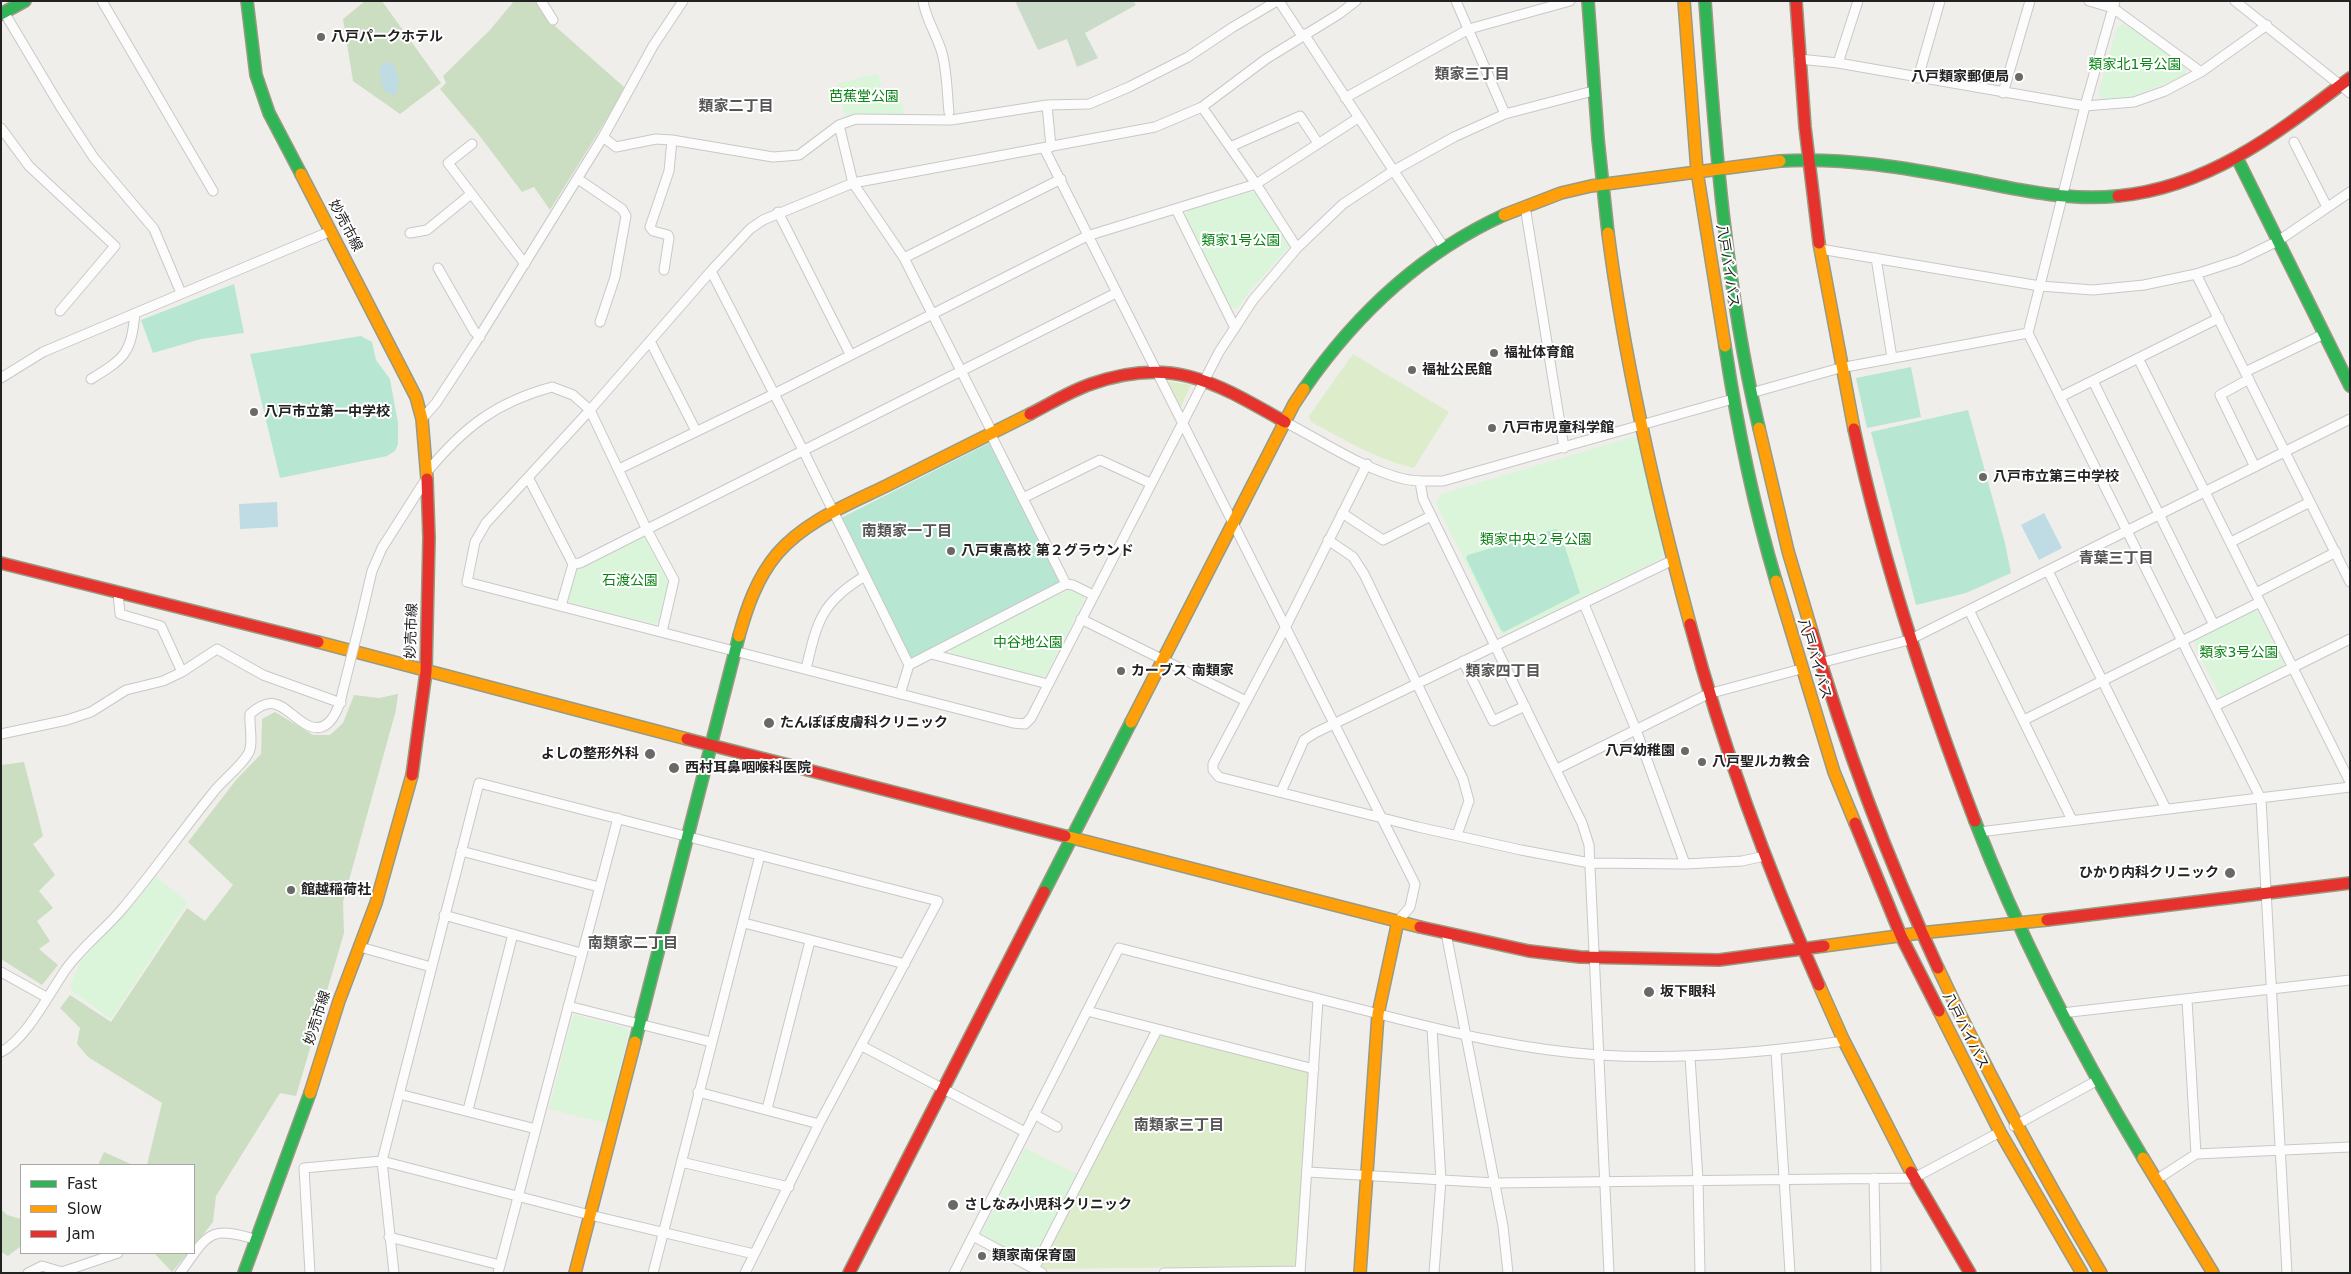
<!DOCTYPE html>
<meta charset="utf-8">
<style>
body{margin:0}
#map{position:relative;width:2351px;height:1274px;overflow:hidden;background:#f0eeeb;font-family:"DejaVu Sans",sans-serif}
canvas{display:block}
.frame{position:absolute;inset:0;border:2px solid #222;pointer-events:none}
.legend{position:absolute;left:20px;top:1164px;width:175px;height:90px;box-sizing:border-box;background:#fff;border:1px solid #a7a7a7;margin:0;padding:6px 9px;list-style:none;font-size:15px;color:#222}
.legend li{display:flex;align-items:center;gap:10px;height:25px}
.legend b{width:25px;border:1px solid #a7a7a7}
</style>
<div id="map">
<canvas width="2351" height="1274"></canvas>
<div class="frame"></div>
<ul class="legend">
<li><b style="height:6px;background:#30b455"></b>Fast</li>
<li><b style="height:6px;background:#ff9f0a"></b>Slow</li>
<li><b style="height:6px;background:#e5322d"></b>Jam</li>
</ul>
</div>
<script>
const ctx = document.querySelector('canvas').getContext('2d');
ctx.lineJoin = 'round';
function fillPath(path, color) { ctx.fillStyle = color; ctx.fill(path, 'evenodd'); }
function trace(path, color, width, dash) { ctx.strokeStyle = color; ctx.lineWidth = width; ctx.lineCap = dash ? 'butt' : 'round'; ctx.setLineDash(dash || []); ctx.stroke(path); }
function label(font, color, halo, rows, align = 'center') {
  ctx.font = font + ' "DejaVu Sans","Noto Sans JP",sans-serif'; ctx.lineWidth = 4; ctx.setLineDash([]); ctx.textBaseline = 'middle'; ctx.strokeStyle = halo; ctx.fillStyle = color; for (const [text, x, y, turn = 0] of rows) {
    ctx.save(); ctx.translate(x, y); ctx.rotate((+turn || 0) * Math.PI / 180); ctx.textAlign = isNaN(turn) ? turn : align; if (halo) ctx.strokeText(text, 0, 0); ctx.fillText(text, 0, 0); ctx.restore();
  }
}
const grass = new Path2D(`
 M 1353,354 L 1449,412 L 1414,468 C 1377,460 1344,439 1311,422 L 1309,416 Z
 M 1166,381 L 1191,385 L 1180,409 Z
 M 1162,1035 L 1308,1072 L 1310,1075 L 1297,1264 L 1293,1266 L 1045,1269 L 1041,1265 L 1158,1038 Z`);
const forest = new Path2D(`
 M 365,1 L 382,1 L 441,83 L 400,114 L 353,81 L 343,19 Z
 M 514,1 L 535,1 L 547,19 L 624,87 L 616,104 L 550,210 L 534,187 L 522,192 L 479,135 L 440,89 L 446,83 L 443,76 L 490,30 Z
 M 398,694 L 396,710 L 343,902 L 344,933 L 296,1096 L 280,1093 L 216,1196 L 213,1222 L 194,1246 L 194,1165 L 147,1165 L 162,1103 L 88,1057 L 77,1044 L 80,1028 L 60,1008 L 70,995 L 111,1022 L 187,908 L 205,921 L 233,885 L 188,842 L 236,780 L 261,754 L 262,719 L 275,712 L 313,735 L 330,735 L 343,723 L 354,695 L 379,698 Z
 M 24,762 L 43,836 L 33,844 L 55,875 L 39,891 L 53,908 L 37,921 L 50,941 L 39,949 L 58,965 L 42,985 L 1,959 L 1,765 Z
 M 104,1152 L 133,1165 L 98,1165 Z
 M 1,1209 L 7,1215 L 21,1219 L 21,1246 L 8,1256 L 1,1252 Z
 M 154,1253 L 188,1253 L 172,1272 Z`);
const cemetery = new Path2D(`
 M 1015,1 L 1133,1 L 1136,5 L 1085,33 L 1098,58 L 1077,67 L 1067,39 L 1038,50 Z`);
const park = new Path2D(`
 M 2124,23 L 2186,67 L 2185,76 L 2131,97 L 2103,99 L 2098,93 L 2117,28 Z
 M 878,73 L 886,102 L 901,99 L 905,117 L 846,119 L 837,84 Z
 M 1251,192 L 1257,194 L 1289,242 L 1289,247 L 1249,292 L 1238,308 L 1231,308 L 1185,217 L 1188,210 Z
 M 1632,437 L 1639,439 L 1664,553 L 1659,560 L 1502,636 L 1436,503 L 1441,494 Z
 M 640,535 L 645,536 L 669,580 L 659,621 L 654,624 L 571,603 L 568,598 L 576,569 Z
 M 1071,588 L 1084,595 L 1084,600 L 1046,675 L 1040,677 L 951,654 L 950,648 Z
 M 2254,611 L 2258,612 L 2284,663 L 2281,668 L 2224,696 L 2220,695 L 2195,648 L 2195,641 Z
 M 154,875 L 188,902 L 111,1019 L 72,991 L 70,986 L 80,962 Z
 M 575,1015 L 626,1028 L 629,1032 L 606,1123 L 549,1109 L 572,1018 Z
 M 1025,1148 L 1077,1174 L 1034,1260 L 1029,1262 L 981,1234 Z`);
const pitch = new Path2D(`
 M 234,284 L 244,333 L 201,339 L 153,353 L 141,320 Z
 M 361,336 L 372,342 L 376,360 L 390,379 L 398,423 L 398,444 L 395,451 L 387,456 L 280,478 L 250,354 Z
 M 1911,367 L 1921,417 L 1867,428 L 1856,378 Z
 M 1968,410 L 2005,543 L 2011,573 L 1966,593 L 1916,605 L 1871,432 Z
 M 991,442 L 1061,583 L 911,659 L 841,518 Z
 M 1556,529 L 1560,532 L 1580,593 L 1504,632 L 1501,630 L 1466,558 L 1468,555 Z`);
const water = new Path2D(`
 M 390,62 C 399,69 401,86 395,95 L 387,93 L 383,88 L 379,70 L 383,64 Z
 M 277,502 L 278,527 L 240,529 L 239,504 Z
 M 2044,513 L 2062,548 L 2039,560 L 2021,525 Z`);
const street = new Path2D(`
 M 102,1 L 213,191
 M 541,1 L 553,20
 M 923,1 C 926,20 937,35 942,53 C 947,71 947,93 949,112
 M 1279,1 L 1302,36
 M 1356,1 L 1339,14 L 1266,59 L 1202,107 L 1155,127 L 853,183 L 763,220 L 750,229 L 711,271 L 590,410 L 486,523 L 475,542 L 467,582 L 1013,723 L 1025,724 L 1031,718 L 1219,352 L 1253,300 L 1297,248 L 1343,204 L 1393,171 L 1454,137 L 1505,114 L 1593,91
 M 1456,1 L 1505,114
 M 2089,1 L 2113,8 L 2201,72
 M 2115,1 L 2085,106 L 2028,333 L 2261,799 L 2287,1273
 M 2235,1 L 2350,93
 M 4,12 L 60,106 L 94,158 L 154,229 L 181,293
 M 1304,34 L 1443,246
 M 1799,59 L 1838,63 L 2085,106 L 2134,102 L 2165,91 L 2201,72 L 2267,25
 M 1838,63 L 1858,1
 M 1918,78 L 1940,1
 M 2003,93 L 2030,1
 M 1345,98 L 1469,29 L 1570,1
 M 1047,105 L 1051,147
 M 1202,107 L 1256,184 L 1297,248
 M 839,125 L 853,183 L 904,258 L 992,432
 M 1,128 L 29,166 L 115,246 L 60,311
 M 603,137 L 616,147 L 656,139 L 672,140 L 773,157 L 799,155 L 839,125 L 856,119 L 951,120 L 1047,105 L 1089,104 L 1129,87 L 1188,57 L 1233,27 L 1277,1
 M 2294,142 L 2327,207
 M 472,144 L 448,163 L 525,264
 M 1230,147 L 1300,116 L 1318,143
 M 1044,148 L 1415,884 L 1410,907 L 1398,921
 M 578,179 L 622,209 L 626,216 L 615,277 L 600,322
 M 1525,206 L 1564,448
 M 1176,209 L 1235,328
 M 778,212 L 850,354
 M 410,233 L 427,230 L 471,194
 M 1820,249 L 2040,286 L 2093,290 L 2144,285 L 2196,274 L 2239,260 L 2278,241 L 2350,192
 M 904,258 L 1061,179
 M 1876,258 L 1892,358
 M 438,268 L 474,331 L 480,337
 M 664,270 L 669,238 L 668,235 L 653,231 L 650,227 L 669,171 L 672,140
 M 711,271 L 803,450 L 909,665 L 1066,584 L 990,433
 M 2196,274 L 2350,582
 M 650,341 L 696,431
 M 2138,358 L 2350,782
 M 2245,372 L 2324,334
 M 1,378 L 43,352 L 331,231
 M 91,379 C 125,358 131,354 135,313
 M 2249,379 L 2220,395 L 2255,467
 M 2093,381 L 2214,625
 M 1751,393 L 1840,368 L 2028,333
 M 2060,397 L 2219,318
 M 422,419 L 436,403 L 476,342 L 603,137 L 653,46 L 683,1
 M 1285,422 C 1322,441 1365,470 1404,479 C 1417,482 1430,481 1443,481 L 1733,399
 M 1367,464 L 1285,628 L 1213,764 L 1213,770 L 1219,777 L 1418,827 L 1521,850 L 1590,863 L 1685,864 L 1742,861 L 1765,856
 M 619,469 L 774,394 L 1087,236 L 1256,184 L 1358,118
 M 427,472 C 463,428 496,402 552,387 L 573,395 L 590,410 L 646,528 L 674,580 L 662,632
 M 529,479 L 573,564 L 561,606
 M 1420,482 L 1423,499 L 1582,823 L 1589,845 L 1609,1273
 M 1023,498 L 1100,460 L 1150,483
 M 1342,513 L 1383,540 L 1431,516
 M 1328,540 L 1353,557 L 1364,574 L 1463,779 L 1469,801 L 1457,835
 M 2231,542 L 2310,502
 M 573,564 L 580,563 L 1116,293
 M 2048,571 L 2166,809
 M 1066,584 L 1073,585 L 1093,595
 M 118,593 L 120,614 L 161,626 L 182,672
 M 2256,593 L 2336,552
 M 1584,604 L 1636,730 L 1685,864
 M 1969,610 L 2072,820
 M 361,618 L 372,571 L 382,548 L 426,479
 M 1081,619 L 1246,701
 M 931,654 L 1048,684
 M 1463,661 L 1493,721 L 1525,706
 M 1820,663 L 1909,640 L 2350,419
 M 806,669 C 817,622 821,602 865,576
 M 900,694 L 909,665
 M 2215,706 L 2350,639
 M 2024,720 L 2260,602
 M 1,734 L 67,720 L 91,712 L 126,690 L 163,681 L 182,672 L 217,649 L 263,675 L 341,703
 M 1557,769 L 1708,694 L 1801,669
 M 1281,792 L 1304,740 L 1315,733 L 1671,561
 M 1979,832 L 2350,787
 M 461,851 L 599,887
 M 444,915 L 581,953
 M 744,923 L 905,964
 M 1446,933 L 1503,1226 L 1508,1273
 M 360,947 L 431,967
 M 1,972 L 46,997
 M 2187,1000 L 2196,1154
 M 568,1006 L 711,1042
 M 1087,1011 L 1314,1069
 M 2062,1013 L 2350,980
 M 1432,1028 L 1441,1180 L 1434,1273
 M 862,1046 L 1025,1132
 M 1776,1051 L 1790,1273
 M 1,1052 C 25,1040 48,996 64,972 C 80,948 105,930 123,908 C 154,871 182,831 212,794 C 222,780 239,769 248,754 C 254,745 249,726 250,714 C 277,690 285,713 307,725 C 330,737 340,706 343,690
 M 1690,1057 L 1698,1179 L 1700,1273
 M 698,1092 L 819,1124
 M 399,1094 L 536,1129
 M 767,1109 L 810,941
 M 468,1110 L 513,934
 M 1034,1114 L 1057,1127
 M 2014,1126 L 2098,1080
 M 681,1162 L 789,1187
 M 1308,1172 L 1494,1183 L 1914,1178 L 2000,1132
 M 1874,1178 L 1876,1273
 M 2156,1180 L 2196,1154 L 2350,1147
 M 973,1236 L 1042,1273
 M 389,1237 L 500,1265
 M 1034,1269 L 1157,1030
 M 28,1273 L 42,1266 L 62,1272 L 118,1253
 M 180,1273 C 208,1235 208,1224 257,1240
 M 310,1273 L 304,1168 L 382,1161 L 590,1215 L 754,1254
 M 394,1273 L 382,1161 L 479,783 L 938,901 L 819,1124 L 745,1273
 M 498,1273 L 618,818
 M 653,1273 L 760,855
 M 954,1273 L 1119,948 C 1206,970 1293,992 1379,1014 C 1452,1033 1524,1050 1599,1055 C 1681,1060 1762,1053 1844,1041
 M 1164,1273 L 1300,1271
 M 1300,1273 L 1318,1000`);
const fast = new Path2D(`
 M 247,1 L 256,75 L 269,113 L 301,174
 M 1588,1 L 1598,139 L 1608,233
 M 1705,1 C 1715,144 1726,288 1759,428
 M 1,14 L 25,1
 M 2237,158 L 2350,386
 M 1780,161 C 1845,157 1907,168 1970,180 C 2020,190 2067,201 2118,196
 M 1725,346 C 1737,425 1753,504 1776,581
 M 1304,389 C 1356,314 1421,253 1504,215
 M 1975,821 C 2020,938 2079,1051 2143,1158
 M 1044,892 L 1131,722
 M 635,1042 L 739,636
 M 244,1273 L 310,1093`);
const slow = new Path2D(`
 M 1684,1 L 1697,171 L 1725,346
 M 301,174 L 416,397 L 422,419 L 427,479
 M 1504,215 L 1561,193 L 1591,186 L 1780,161
 M 1608,233 C 1625,365 1655,495 1690,624
 M 1819,243 L 1854,429
 M 1759,428 L 1788,551 L 1812,632
 M 1776,581 L 1834,772 L 1855,823
 M 739,636 C 747,607 757,578 777,554 C 805,521 849,504 886,486 C 934,462 982,438 1030,414
 M 318,642 L 687,739
 M 1131,722 L 1294,404 L 1304,389
 M 1065,836 L 1420,927
 M 1824,946 L 1920,933 L 2047,920
 M 1938,968 C 1987,1073 2042,1173 2101,1273
 M 1819,985 L 1843,1039 L 1911,1172
 M 1939,1011 L 2000,1132 L 2082,1273
 M 310,1093 L 339,1001 L 376,903 L 412,775
 M 2143,1158 L 2213,1273
 M 575,1273 L 635,1042
 M 1360,1273 L 1378,1014 L 1398,921`);
const jam = new Path2D(`
 M 1796,1 L 1805,127 L 1819,243
 M 2118,196 C 2210,187 2279,132 2350,78
 M 1030,414 C 1050,404 1070,391 1091,384 C 1173,355 1216,383 1285,422
 M 1854,429 C 1883,563 1926,693 1975,821
 M 1,563 L 318,642
 M 1690,624 C 1723,748 1767,868 1819,985
 M 1812,632 C 1845,747 1888,860 1938,968
 M 687,739 L 1065,836
 M 412,775 L 426,672 L 429,538 L 427,479
 M 1855,823 L 1901,936 L 1939,1011
 M 2047,920 L 2350,883
 M 1420,927 L 1529,951 L 1580,957 L 1719,960 L 1824,946
 M 1911,1172 L 1970,1273
 M 849,1273 L 1044,892`);
const streetBridge = new Path2D(`
 M 343,690 L 361,618`);
const markers = [
 [321,37,5,"#6a6968"],
 [2019,77,5,"#6a6968"],
 [1494,353,5,"#6a6968"],
 [1412,370,5,"#6a6968"],
 [254,412,5,"#6a6968"],
 [1492,428,5,"#6a6968"],
 [1983,477,5,"#6a6968"],
 [951,551,5,"#6a6968"],
 [1121,671,5,"#6a6968"],
 [769,723,6,"#6a6968"],
 [1685,751,5,"#6a6968"],
 [650,754,6,"#6a6968"],
 [1702,762,5,"#6a6968"],
 [674,768,6,"#6a6968"],
 [2230,873,6,"#6a6968"],
 [291,890,5,"#6a6968"],
 [1649,992,6,"#6a6968"],
 [953,1205,6,"#6a6968"],
 [982,1256,5,"#6a6968"]
];
const poiNames = [
 ["八戸パークホテル",331,37],
 ["八戸類家郵便局",2009,77,"right"],
 ["福祉体育館",1504,353],
 ["福祉公民館",1422,370],
 ["八戸市立第一中学校",264,412],
 ["八戸市児童科学館",1502,428],
 ["八戸市立第三中学校",1993,477],
 ["八戸東高校 第２グラウンド",961,551],
 ["カーブス 南類家",1131,671],
 ["たんぽぽ皮膚科クリニック",780,723],
 ["八戸幼稚園",1675,751,"right"],
 ["よしの整形外科",639,754,"right"],
 ["八戸聖ルカ教会",1712,762],
 ["西村耳鼻咽喉科医院",685,768],
 ["ひかり内科クリニック",2219,873,"right"],
 ["館越稲荷社",301,890],
 ["坂下眼科",1660,992],
 ["さしなみ小児科クリニック",964,1205],
 ["類家南保育園",992,1256]
];
const parkNames = [
 ["類家北1号公園",2135,65],
 ["芭蕉堂公園",864,97],
 ["類家1号公園",1241,241],
 ["類家中央２号公園",1536,540],
 ["石渡公園",630,581],
 ["中谷地公園",1028,643],
 ["類家3号公園",2239,653]
];
const streetNames = [
 ["妙売市線",345,226,62],
 ["八戸バイパス",1727,266,81],
 ["妙売市線",412,631,-88],
 ["八戸バイパス",1814,659,73],
 ["妙売市線",318,1018,-72],
 ["八戸バイパス",1965,1031,63]
];
const neighbourhoodNames = [
 ["類家三丁目",1472,75],
 ["類家二丁目",736,107],
 ["南類家一丁目",907,532],
 ["青葉三丁目",2116,559],
 ["類家四丁目",1503,672],
 ["南類家二丁目",633,944],
 ["南類家三丁目",1179,1126]
];
fillPath(grass, '#ddeccb');
fillPath(forest, '#cbdec1');
fillPath(cemetery, '#cadbca');
fillPath(park, '#daf5da');
fillPath(pitch, '#b7e6d2');
fillPath(water, '#bfdbe3');
trace(street, '#c9c8c7', 11);
trace(fast, '#999a82', 14);
trace(slow, '#999a82', 14);
trace(jam, '#999a82', 14);
trace(street, '#fdfcfc', 9);
trace(fast, '#30b455', 11);
trace(slow, '#ff9f0a', 11);
trace(jam, '#e5322d', 11);
trace(streetBridge, '#c9c8c7', 11, []);
trace(streetBridge, '#fdfcfc', 9);
for (const [x, y, r, color] of markers) { const dot = new Path2D(); dot.arc(x, y, r, 0, 2 * Math.PI); ctx.fillStyle = color; ctx.fill(dot); trace(dot, '#fff', 2); }
label('bold 14px', '#222', '#fff', poiNames, 'left');
label('14px', '#0c8416', '#fff', parkNames);
label('14px', '#222', '#fff', streetNames);
label('bold 15px', '#555', '#fff', neighbourhoodNames);
</script>
